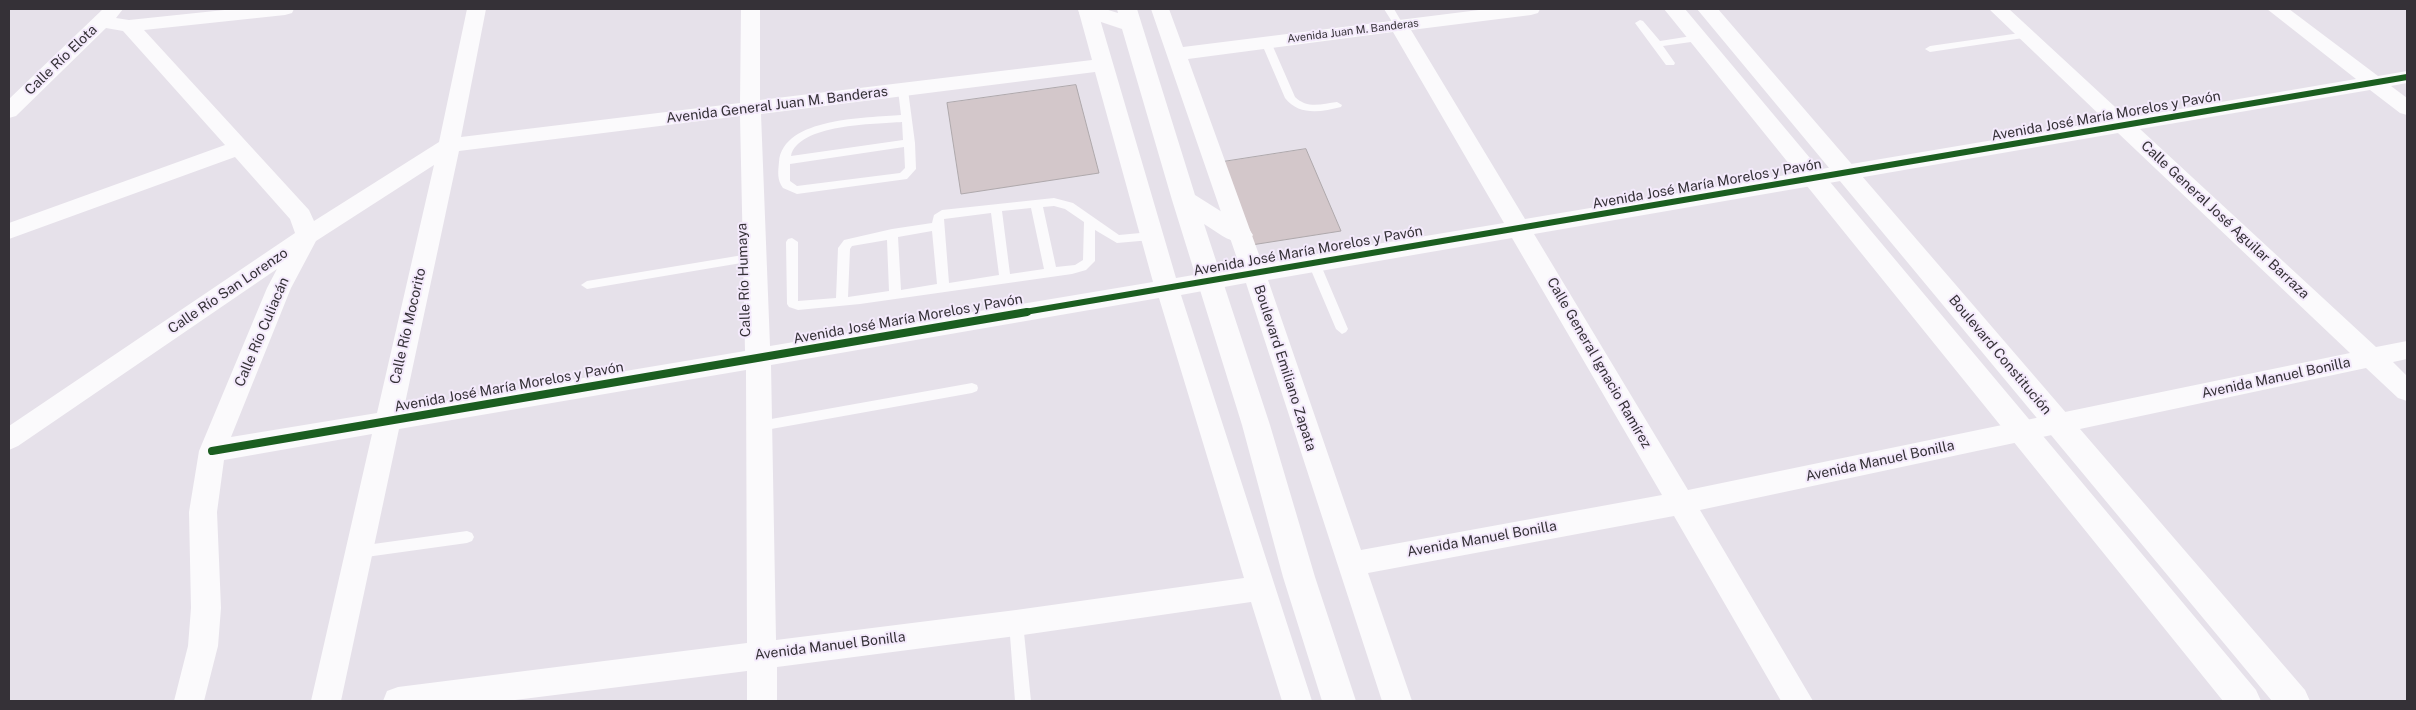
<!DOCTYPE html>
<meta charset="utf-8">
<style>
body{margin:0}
#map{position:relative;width:2416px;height:710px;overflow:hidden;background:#e6e1ea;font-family:"Public Sans",sans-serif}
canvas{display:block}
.frame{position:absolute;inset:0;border:10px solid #353137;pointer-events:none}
</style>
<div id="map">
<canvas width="2416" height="710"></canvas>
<div class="frame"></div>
</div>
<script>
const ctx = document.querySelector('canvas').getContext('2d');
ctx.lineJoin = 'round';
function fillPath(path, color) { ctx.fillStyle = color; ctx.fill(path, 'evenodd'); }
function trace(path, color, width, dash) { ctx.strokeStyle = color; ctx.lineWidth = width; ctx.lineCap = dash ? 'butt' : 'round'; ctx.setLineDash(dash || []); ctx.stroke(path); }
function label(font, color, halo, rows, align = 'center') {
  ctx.font = font + ' "Public Sans",sans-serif'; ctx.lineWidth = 4; ctx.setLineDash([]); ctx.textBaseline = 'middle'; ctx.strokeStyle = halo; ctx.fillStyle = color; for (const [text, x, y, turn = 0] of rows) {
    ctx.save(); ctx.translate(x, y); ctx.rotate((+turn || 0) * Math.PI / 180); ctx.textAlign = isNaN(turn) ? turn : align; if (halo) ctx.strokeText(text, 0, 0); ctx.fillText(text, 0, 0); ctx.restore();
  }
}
const building = new Path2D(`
 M 1076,85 L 1099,173 L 961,194 L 947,103 Z
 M 1306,149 L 1341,231 L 1245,246 L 1216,163 Z`);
const lane = new Path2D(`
 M 1384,9 L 1394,9 L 1404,26 L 1402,28 L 1396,28 Z
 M 1640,20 L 1643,21 L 1660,41 L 1698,35 L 1703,38 L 1698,41 L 1663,46 L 1675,63 L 1674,65 L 1666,65 L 1635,23 Z
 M 2027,32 L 2030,33 L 2030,37 L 1930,52 L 1925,49 L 1930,46 Z
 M 1266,39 L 1271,42 L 1295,97 C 1307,109 1322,104 1337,102 L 1342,105 L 1341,107 C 1321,112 1299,116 1285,98 L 1261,42 Z
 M 903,87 L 908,90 L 915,143 L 916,169 L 907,179 L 797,194 L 783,188 C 777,180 778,172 779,162 C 783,117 867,118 901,115 L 898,90 ZM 902,122 L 903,140 L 791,156 C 798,124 875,124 902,122 ZM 904,147 L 905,168 L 900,173 L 797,186 L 790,181 L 790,164 Z
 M 1054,198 L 1073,203 L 1119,235 L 1151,232 L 1157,236 L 1151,240 L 1117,243 L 1095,230 L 1095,261 L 1086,270 L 1072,274 L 860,304 L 798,310 L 789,307 L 787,304 L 786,242 L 788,239 L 792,238 L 798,242 L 798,301 L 836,298 L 838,248 L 844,240 L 892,229 L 932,223 L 934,215 L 942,210 ZM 1054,206 L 1065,209 L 1084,222 L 1083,260 L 1075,265 L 1056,267 L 1043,207 ZM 1031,208 L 1044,269 L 1010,274 L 1002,211 ZM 991,213 L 999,275 L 949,283 L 944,219 ZM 932,231 L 937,284 L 901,290 L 898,237 ZM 887,240 L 889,291 L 848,297 L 850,249 L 852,246 Z
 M 755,253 L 761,257 L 759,260 L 587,289 L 581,285 L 587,281 Z
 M 1314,259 L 1320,263 L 1348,329 L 1346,332 L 1342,334 L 1336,329 L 1308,263 Z
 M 972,383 L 977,385 L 978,388 L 977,391 L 972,393 L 760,431 L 755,430 L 753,426 L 755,422 L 760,421 Z
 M 467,531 L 472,533 L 474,537 L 472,541 L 467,543 L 359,558 L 354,556 L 352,552 L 354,548 L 359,546 Z
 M 1016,616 L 1021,618 L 1023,623 L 1031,701 L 1015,701 L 1009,623 L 1011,618 Z`);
const street = new Path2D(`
 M 103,9 L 123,9 L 116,18 L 129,20 L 234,9 L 294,9 L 292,13 L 285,15 L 144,30 L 309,210 L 314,221 L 439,142 L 467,9 L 486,9 L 461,137 L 740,103 L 741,9 L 760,9 L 760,100 L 1092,60 L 1078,9 L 1097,9 L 1176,278 L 1240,267 L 1151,9 L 1169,9 L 1183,47 L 1487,9 L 1540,9 L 1538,13 L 1531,15 L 1411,30 L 1525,219 L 2106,121 L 1989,9 L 2009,9 L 2127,118 L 2356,79 L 2267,9 L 2289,9 L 2378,76 L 2407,71 L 2407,83 L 2391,86 L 2407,98 L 2407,115 L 2400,113 L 2370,90 L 2140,129 L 2376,347 L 2407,341 L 2407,359 L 2393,362 L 2407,376 L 2407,401 L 2398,398 L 2366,368 L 1700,510 L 1813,701 L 1781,701 L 1674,516 L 1368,573 L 1412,701 L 1382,701 L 1246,283 L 1181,295 L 1312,701 L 1282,701 L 1251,602 L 1016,636 L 777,667 L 777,701 L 747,701 L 747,671 L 507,701 L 383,701 L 387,691 L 398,687 L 747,643 L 746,370 L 399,429 L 341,701 L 311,701 L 372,434 L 224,460 L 217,512 L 221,608 L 218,646 L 204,701 L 174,701 L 188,646 L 191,608 L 189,512 L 199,451 L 267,288 L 277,269 L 18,446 L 9,450 L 9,426 L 295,233 L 290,219 L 235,157 L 9,239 L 9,223 L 225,145 L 123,31 L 106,28 L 16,116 L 9,118 L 9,99 ZM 1393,32 L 1504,223 L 1262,263 L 1188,59 ZM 1095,72 L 1153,282 L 770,346 L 761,114 ZM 740,116 L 745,351 L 404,408 L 459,151 ZM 2118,133 L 2350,353 L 1688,490 L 1534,234 ZM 434,165 L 377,413 L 231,437 L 291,288 L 316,241 ZM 1512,238 L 1662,495 L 1361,550 L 1268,280 ZM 1159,298 L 1244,578 L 1016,610 L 776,640 L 771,365 Z`);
const secondary = new Path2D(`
 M 1078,9 L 1105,9 L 1118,13 L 1117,9 L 1137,9 L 1195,195 L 1249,229 L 1253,235 L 1249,241 C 1232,246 1219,233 1204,224 L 1270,425 L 1315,577 L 1356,701 L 1322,701 L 1283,577 L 1242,425 L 1172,200 L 1122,29 L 1080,15 Z
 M 1664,9 L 1685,9 L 2256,690 L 2261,701 L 2223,701 Z
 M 1697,9 L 1718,9 L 2305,690 L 2310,701 L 2272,701 Z`);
const cyclewayFar1 = new Path2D(`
 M 1019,313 L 2407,77`);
const cycleway = new Path2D(`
 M 212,451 L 1027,312`);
const farStreetnames = [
 ["Avenida Juan M. Banderas",1353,31,-7]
];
const streetNames = [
 ["Calle Río Elota",61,60,-44],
 ["Avenida General Juan M. Banderas",777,105,-7],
 ["Avenida José María Morelos y Pavón",2106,116,-10],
 ["Avenida José María Morelos y Pavón",1707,184,-10],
 ["Calle General José Aguilar Barraza",2225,220,43],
 ["Avenida José María Morelos y Pavón",1308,251,-10],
 ["Calle Río Humaya",744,280,-92],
 ["Calle Río San Lorenzo",228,291,-34],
 ["Avenida José María Morelos y Pavón",908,319,-10],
 ["Calle Río Mocorito",408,326,-77],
 ["Calle Río Culiacán",262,332,-67],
 ["Boulevard Constitución",2000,355,50],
 ["Calle General Ignacio Ramírez",1599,363,60],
 ["Boulevard Emiliano Zapata",1285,368,72],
 ["Avenida Manuel Bonilla",2276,378,-12],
 ["Avenida José María Morelos y Pavón",509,387,-10],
 ["Avenida Manuel Bonilla",1880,461,-12],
 ["Avenida Manuel Bonilla",1482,539,-10],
 ["Avenida Manuel Bonilla",830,646,-7]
];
fillPath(building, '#d3c7ca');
trace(building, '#aea8ab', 1);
fillPath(lane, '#fbfafc');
fillPath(street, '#fbfafc');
fillPath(secondary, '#fbfafc');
trace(cyclewayFar1, '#1b5e20', 6);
trace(cycleway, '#1b5e20', 8);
label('11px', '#353137', '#f4eafc', farStreetnames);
label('14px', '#353137', '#f4eafc', streetNames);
</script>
